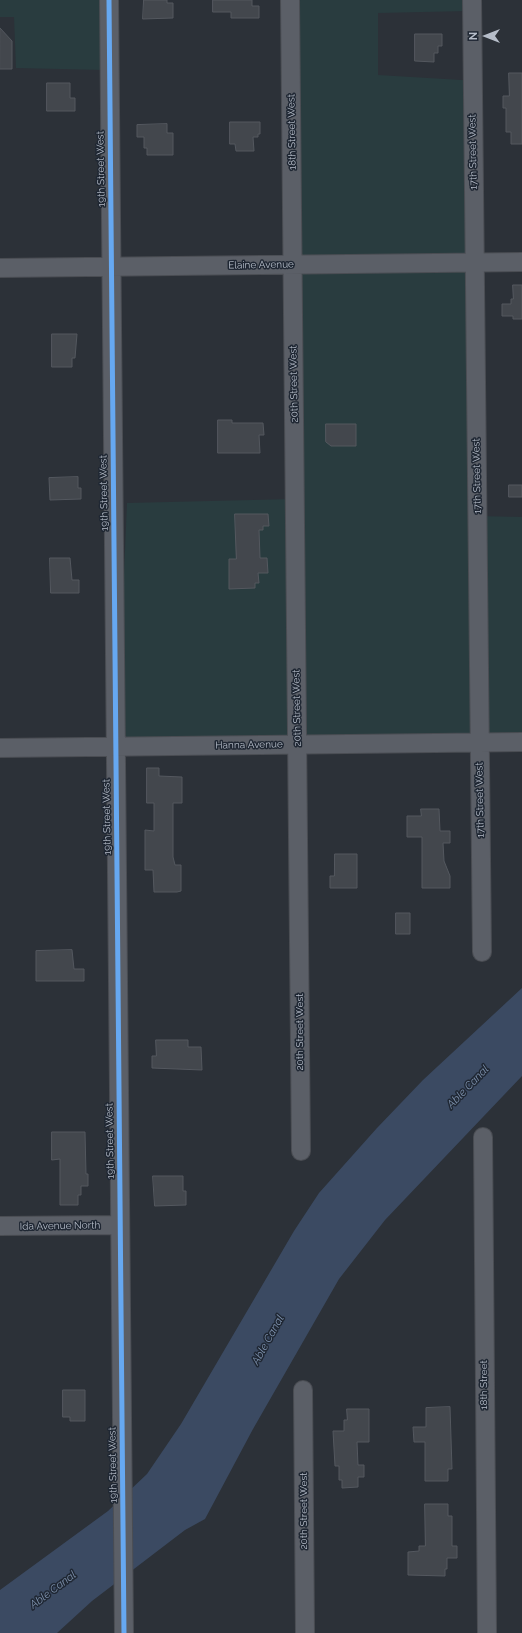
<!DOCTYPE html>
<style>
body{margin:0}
#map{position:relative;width:522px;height:1633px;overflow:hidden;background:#2c3138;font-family:Raleway,sans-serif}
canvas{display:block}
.north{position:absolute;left:466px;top:16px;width:40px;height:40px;-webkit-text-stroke:3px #1f2733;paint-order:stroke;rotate:270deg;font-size:11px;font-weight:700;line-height:16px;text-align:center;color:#b6bdc9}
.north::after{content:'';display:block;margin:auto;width:14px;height:18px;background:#b6bdc9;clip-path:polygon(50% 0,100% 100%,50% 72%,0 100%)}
</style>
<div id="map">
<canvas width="522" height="1633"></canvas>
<div class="north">N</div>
</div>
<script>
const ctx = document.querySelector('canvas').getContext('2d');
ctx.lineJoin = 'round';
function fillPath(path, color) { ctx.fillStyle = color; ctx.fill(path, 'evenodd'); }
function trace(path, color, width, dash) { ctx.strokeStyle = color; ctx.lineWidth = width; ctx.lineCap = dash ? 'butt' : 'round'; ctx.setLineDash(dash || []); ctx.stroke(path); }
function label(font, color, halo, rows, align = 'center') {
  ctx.font = font + ' Raleway,sans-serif'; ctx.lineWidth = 3; ctx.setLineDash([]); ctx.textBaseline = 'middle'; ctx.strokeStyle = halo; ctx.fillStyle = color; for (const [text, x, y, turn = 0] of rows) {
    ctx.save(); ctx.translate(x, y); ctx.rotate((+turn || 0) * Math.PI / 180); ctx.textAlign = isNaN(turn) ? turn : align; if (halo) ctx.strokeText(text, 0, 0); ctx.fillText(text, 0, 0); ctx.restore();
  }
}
const green = new Path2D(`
 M 0,0 L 104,0 L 104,70 L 16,68 L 14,17 L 0,17 Z
 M 300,0 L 469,0 L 468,11 L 378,13 L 378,75 L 478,81 L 476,516 L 522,517 L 522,740 L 117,742 L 127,503 L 294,499 Z`);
const water = new Path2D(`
 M 522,988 L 522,1076 L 385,1220 L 339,1279 L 253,1429 L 205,1519 L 185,1530 L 92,1601 L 57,1633 L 0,1633 L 0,1590 L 108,1511 L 147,1474 L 181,1424 L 294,1231 L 319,1193 L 377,1128 L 423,1080 Z`);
const building = new Path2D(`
 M 144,0 L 167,0 L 167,3 L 173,3 L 173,18 L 143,19 Z
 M 213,0 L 252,0 L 252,6 L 259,6 L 259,18 L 231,18 L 231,12 L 213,12 Z
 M 0,28 L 12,41 L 12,69 L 0,69 Z
 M 415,34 L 442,34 L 442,46 L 438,46 L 438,53 L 434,53 L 434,62 L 415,61 Z
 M 509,73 L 522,73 L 522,144 L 511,144 L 511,132 L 506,132 L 506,108 L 503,108 L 503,96 L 509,96 Z
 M 47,83 L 70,83 L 70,98 L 75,98 L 75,111 L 47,111 Z
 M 230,122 L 260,122 L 260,134 L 258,134 L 258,137 L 253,137 L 254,151 L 236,151 L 235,144 L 230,144 Z
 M 167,124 L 167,133 L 173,133 L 173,155 L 147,155 L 147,148 L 144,148 L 144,137 L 137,137 L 137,125 Z
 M 513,285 L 522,285 L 522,319 L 513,319 L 513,316 L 502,316 L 502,304 L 511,304 L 511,299 L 513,299 Z
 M 52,334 L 77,334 L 75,358 L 72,358 L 72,367 L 52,367 Z
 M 218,420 L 232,420 L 232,423 L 263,423 L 264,435 L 259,435 L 260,453 L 218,453 Z
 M 326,424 L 356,424 L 356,446 L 331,446 L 326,442 Z
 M 78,477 L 78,488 L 81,488 L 81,499 L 50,500 L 49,478 Z
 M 509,485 L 522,485 L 522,497 L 509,497 Z
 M 235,514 L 268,514 L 269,526 L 263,526 L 263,530 L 259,530 L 260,558 L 267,558 L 268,573 L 258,573 L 259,583 L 255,583 L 255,588 L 229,589 L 229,559 L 236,559 Z
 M 50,558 L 70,558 L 72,580 L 79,580 L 79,593 L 51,593 Z
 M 147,768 L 159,768 L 159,776 L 182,777 L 182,803 L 173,803 L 173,857 L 175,865 L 181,865 L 181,891 L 177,892 L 154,892 L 153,870 L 145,870 L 145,830 L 154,831 L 154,803 L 147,803 Z
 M 421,809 L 439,809 L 440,831 L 450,831 L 450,843 L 443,843 L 444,861 L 450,876 L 450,888 L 422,888 L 422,837 L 407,837 L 407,816 L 421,816 Z
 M 335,854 L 357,854 L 357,888 L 330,888 L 330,876 L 334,876 Z
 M 396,913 L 410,913 L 410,934 L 396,934 Z
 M 72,950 L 74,969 L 84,969 L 84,981 L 36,981 L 36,951 Z
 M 156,1040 L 188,1040 L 188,1047 L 201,1047 L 202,1070 L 152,1068 L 152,1056 L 156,1056 Z
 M 52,1132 L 85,1132 L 86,1174 L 88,1174 L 88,1186 L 81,1186 L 81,1195 L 78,1195 L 78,1205 L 60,1205 L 60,1159 L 52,1160 Z
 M 153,1176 L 183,1176 L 183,1191 L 186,1191 L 186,1205 L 155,1206 Z
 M 63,1390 L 85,1390 L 85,1421 L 70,1421 L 70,1417 L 63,1417 Z
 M 450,1407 L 452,1469 L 448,1469 L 448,1481 L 425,1481 L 425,1442 L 414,1442 L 413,1427 L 426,1427 L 426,1408 Z
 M 347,1409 L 369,1409 L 369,1442 L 357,1442 L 358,1465 L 364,1465 L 364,1477 L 358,1477 L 358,1487 L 342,1488 L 342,1480 L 339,1480 L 339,1466 L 335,1466 L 333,1431 L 344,1431 L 344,1420 L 347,1420 Z
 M 425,1504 L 448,1504 L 448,1516 L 452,1516 L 452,1546 L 457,1546 L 457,1558 L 447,1558 L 447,1569 L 445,1569 L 445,1576 L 408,1575 L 408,1552 L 419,1551 L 419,1546 L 425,1546 Z`);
const minor = new Path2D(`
 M 109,0 L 124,1633
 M 290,0 L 301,1151
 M 472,0 L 482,952
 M 0,268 L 522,262
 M 0,748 L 522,742
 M 483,1137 L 487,1633
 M 0,1226 L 120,1225
 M 303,1390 L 305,1633`);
const cycleway = new Path2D(`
 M 109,0 L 124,1633`);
const streetNames = [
 ["18th Street West",292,132,-91],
 ["17th Street West",473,152,-91],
 ["19th Street West",101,169,-91],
 ["Elaine Avenue",261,265,-1],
 ["20th Street West",294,384,-91],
 ["17th Street West",477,476,-91],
 ["19th Street West",104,493,-91],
 ["20th Street West",297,708,-91],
 ["Hanna Avenue",249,745,-1],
 ["17th Street West",480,800,-91],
 ["19th Street West",107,817,-91],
 ["20th Street West",300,1032,-90],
 ["19th Street West",110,1141,-91],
 ["Ida Avenue North",60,1226,-1],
 ["18th Street",484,1385,-90],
 ["19th Street West",113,1465,-91],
 ["20th Street West",304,1511,-90]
];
const waterNames = [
 ["Able Canal",468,1087,-46],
 ["Able Canal",268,1340,-61],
 ["Able Canal",53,1590,-37]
];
fillPath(green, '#293c3f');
fillPath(water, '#3b4a62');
fillPath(building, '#43474d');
trace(building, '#54585f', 1);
trace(minor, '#4a4d53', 20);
trace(minor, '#5b5f67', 18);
trace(cycleway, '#66a8f1', 5);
label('10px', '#b6bdc9', '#1f2733', streetNames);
label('italic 11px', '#7f93af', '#1f2733', waterNames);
</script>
